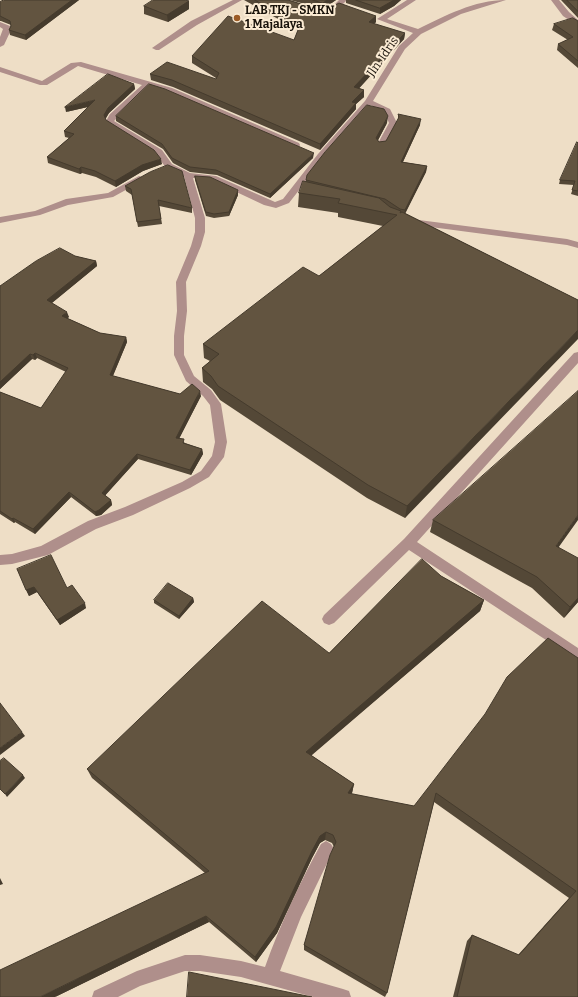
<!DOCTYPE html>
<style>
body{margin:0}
canvas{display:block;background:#eedec6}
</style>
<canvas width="578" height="997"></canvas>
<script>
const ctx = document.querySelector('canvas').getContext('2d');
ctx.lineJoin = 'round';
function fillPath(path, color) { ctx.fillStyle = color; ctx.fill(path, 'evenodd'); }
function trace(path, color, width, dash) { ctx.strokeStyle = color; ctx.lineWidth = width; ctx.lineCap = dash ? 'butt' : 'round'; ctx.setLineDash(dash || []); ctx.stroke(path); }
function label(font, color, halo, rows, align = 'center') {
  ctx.font = font + ' Bitter,serif'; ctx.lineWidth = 4; ctx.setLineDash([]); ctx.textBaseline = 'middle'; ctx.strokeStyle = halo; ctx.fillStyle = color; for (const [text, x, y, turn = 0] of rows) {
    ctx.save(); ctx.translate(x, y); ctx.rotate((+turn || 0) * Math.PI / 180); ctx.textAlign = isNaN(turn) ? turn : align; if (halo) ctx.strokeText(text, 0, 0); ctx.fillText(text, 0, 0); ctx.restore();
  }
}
const minor = new Path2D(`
 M 233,0 L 242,0 L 197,25 L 159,50 L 156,50 L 152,48 L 191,21 Z
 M 339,0 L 347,0 L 343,4 L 355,9 L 351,11 L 335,7 L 334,5 Z
 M 407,0 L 416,0 L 387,19 L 418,29 C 445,16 474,0 506,0 L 461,14 L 421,34 L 405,49 L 373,101 L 390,109 L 397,123 L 384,147 L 378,147 L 377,145 L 389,123 C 385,112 380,109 370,105 L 324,158 L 289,203 L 276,208 L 264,205 L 211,180 L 193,178 L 205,218 L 205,232 L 201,246 L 186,282 L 187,311 L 184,336 L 184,355 L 194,376 L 211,390 L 221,404 L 227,442 L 224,457 L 209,477 L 190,488 L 133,515 L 96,529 L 48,555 L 12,564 L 0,565 L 0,555 L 12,554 L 41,546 L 88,521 L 125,507 L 182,482 L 201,471 L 212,456 L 215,442 L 210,405 L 203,396 L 186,381 L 174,355 L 174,336 L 177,311 L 176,282 L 191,246 L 195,232 L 195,218 L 184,176 L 166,168 L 156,154 L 108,125 L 106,121 L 110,114 L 142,85 L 78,66 L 47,85 L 40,85 L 0,72 L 0,67 L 42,81 L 71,63 L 81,62 L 172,88 L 299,143 L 300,145 L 299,147 L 293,147 L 166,92 L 149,87 L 114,121 L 162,150 L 172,164 L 190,173 L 216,176 L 275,202 L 283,199 L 318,154 L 365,101 L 399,46 L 413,33 L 377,19 Z
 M 551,0 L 559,0 L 569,12 L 578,20 L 578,26 L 563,16 Z
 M 0,22 L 10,26 L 11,30 L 4,45 L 0,47 L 0,37 L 3,29 L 0,27 Z
 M 139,176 L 142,177 L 143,179 L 142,181 L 113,197 L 68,205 L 40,215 L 0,223 L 0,217 L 35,211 L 66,199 L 108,193 Z
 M 411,219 L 567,239 L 578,242 L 578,248 L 567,245 L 408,224 L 406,222 L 408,220 Z
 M 578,352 L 578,363 L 417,542 L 578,648 L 578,661 L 409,550 L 334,623 L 329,625 L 324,623 L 322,619 L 324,615 L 404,539 L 574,353 Z
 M 326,841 L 331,844 L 334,849 L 301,917 L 280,971 L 343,989 L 349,991 L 351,997 L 313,997 L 241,977 L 200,971 L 185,971 L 140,986 L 118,997 L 92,997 L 94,991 L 137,971 L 185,955 L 200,955 L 241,961 L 265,967 C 280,925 299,884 321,844 Z`);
const wall = new Path2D(`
 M 79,0 L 26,40 L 10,35 L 9,30 L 11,25 L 1,21 L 0,21 L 0,2 Z
 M 244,0 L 288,0 L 324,11 L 376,16 L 376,22 L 374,24 L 405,33 L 404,39 L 359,88 L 364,90 L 364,97 L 356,104 L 356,109 L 320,150 L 173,87 L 151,80 L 150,74 L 216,79 L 216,78 L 192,63 L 192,56 L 294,40 L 298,30 Z
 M 290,0 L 336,0 L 323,9 Z
 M 346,0 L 401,0 L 394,6 L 380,14 L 346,3 Z
 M 561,0 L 578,0 L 578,18 Z
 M 189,1 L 189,9 L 168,22 L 144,14 L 144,6 Z
 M 578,21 L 578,68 L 557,50 L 558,44 L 568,40 L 552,30 L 554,24 Z
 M 134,84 L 135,89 L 109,113 L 105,119 L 106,120 L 162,164 L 143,171 L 116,187 L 96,177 L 82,173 L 80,174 L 48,163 L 47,157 L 69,138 L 65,137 L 64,131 L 88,107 L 66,112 Z
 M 398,114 L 420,125 L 403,162 L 427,166 L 426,172 L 405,213 L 578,300 L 405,518 L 367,498 L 220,400 L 212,389 L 203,382 L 202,368 L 210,361 L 204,358 L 203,344 L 319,276 L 383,226 L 338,217 L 338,213 L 298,207 L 299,193 L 306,181 L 306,180 L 387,123 L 378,140 L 379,142 L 386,141 L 398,120 Z
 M 116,116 L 313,158 L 270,198 L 217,175 L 190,172 L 173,163 L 163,149 L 116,121 Z
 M 578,143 L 578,196 L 571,194 L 574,185 L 559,184 L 560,180 Z
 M 195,176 L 238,195 L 229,216 L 214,218 L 206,216 L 195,180 Z
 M 125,186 L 192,208 L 192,213 L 159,206 L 162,224 L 138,227 L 132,195 L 126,191 Z
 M 75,256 L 96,261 L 97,266 L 52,303 L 69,317 L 67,318 L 100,333 L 126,337 L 127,342 L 113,376 L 180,394 L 201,396 L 179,438 L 185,443 L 202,449 L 203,454 L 191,475 L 138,459 L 105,495 L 111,500 L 112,505 L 101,515 L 96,516 L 71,497 L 35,534 L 15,522 L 14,523 L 0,514 L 0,392 L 41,408 L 66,372 L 37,358 L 35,360 L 32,359 L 0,389 L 0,286 Z
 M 433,520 L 559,547 L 578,602 L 564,618 L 532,588 L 430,532 Z
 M 17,569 L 67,588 L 86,608 L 60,625 L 37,592 L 29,596 Z
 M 441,576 L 484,600 L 480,611 L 311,755 L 354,784 L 352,793 L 351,794 L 414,806 L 578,658 L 578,997 L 453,997 L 467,941 L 472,935 L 518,955 L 569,898 L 434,802 L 387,993 L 385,997 L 304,950 L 304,945 L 334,847 L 332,843 L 325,840 L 320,843 L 312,858 L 277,933 L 256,962 L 209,922 L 55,997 L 205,873 L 92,778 L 87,769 L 329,653 Z
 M 193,598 L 194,602 L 179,619 L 154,603 L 154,600 Z`);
const shadedWall = new Path2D(`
 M 72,0 L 79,0 L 26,40 L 25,35 Z
 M 327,0 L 336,0 L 323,9 L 323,3 Z
 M 394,0 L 401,0 L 394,6 L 380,14 L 380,8 Z
 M 189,1 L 189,9 L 168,22 L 167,15 Z
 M 376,16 L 376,22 L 368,29 L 369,22 Z
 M 405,33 L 404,39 L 354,94 L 354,87 Z
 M 134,84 L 135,89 L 109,113 L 105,120 L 104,115 L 108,108 Z
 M 364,90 L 364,97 L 356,104 L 356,109 L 320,150 L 320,144 L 352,102 Z
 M 95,100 L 96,105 L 66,112 L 65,107 Z
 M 388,116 L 387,123 L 376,144 L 376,138 Z
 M 421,119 L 420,125 L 400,168 L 401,162 Z
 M 314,153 L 313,158 L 270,198 L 270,194 Z
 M 161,159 L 162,164 L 143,171 L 116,187 L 115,181 L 142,165 Z
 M 427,166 L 426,172 L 404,216 L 405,210 Z
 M 81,167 L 82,173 L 80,174 L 79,169 Z
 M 238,190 L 238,195 L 229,216 L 229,212 Z
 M 96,261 L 97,266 L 48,306 L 47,300 Z
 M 67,312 L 69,317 L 64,321 L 62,316 Z
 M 578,330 L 578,339 L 405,518 L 407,506 Z
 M 126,337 L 127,342 L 111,380 L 110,375 Z
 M 35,353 L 37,358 L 35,360 L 33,355 Z
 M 30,354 L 32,359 L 0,389 L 0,382 Z
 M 200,391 L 201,396 L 177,443 L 176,438 Z
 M 202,449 L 203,454 L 191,475 L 190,470 Z
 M 137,454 L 138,459 L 103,498 L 102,493 Z
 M 69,492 L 71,497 L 35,534 L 33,529 Z
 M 111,500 L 112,505 L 101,515 L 96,516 L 95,512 Z
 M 578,515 L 578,520 L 551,558 L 556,546 Z
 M 13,518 L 15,522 L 14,523 L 12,519 Z
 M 34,587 L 37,592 L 29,596 L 26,590 Z
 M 193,598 L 194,602 L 179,619 L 179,616 Z
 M 578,598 L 578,602 L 564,618 L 570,607 Z
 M 484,600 L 480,611 L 305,761 L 306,752 Z
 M 85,603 L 86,608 L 60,625 L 57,620 Z
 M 22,732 L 25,736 L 0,755 L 0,748 Z
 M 23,775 L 25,778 L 7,797 L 5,794 Z
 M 354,784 L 352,793 L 347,802 L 348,793 Z
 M 326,832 L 325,840 L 320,843 L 312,858 L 277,933 L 256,962 L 255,957 L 312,851 L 320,836 Z
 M 0,878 L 3,884 L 0,885 Z
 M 206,916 L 209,922 L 55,997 L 40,997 Z`);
const building = new Path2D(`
 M 4,0 L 72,0 L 25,35 L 9,30 L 11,26 L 10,21 L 0,16 L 0,2 Z
 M 153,0 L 185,0 L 189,1 L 167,15 L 144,6 Z
 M 255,0 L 288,0 L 324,11 L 339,3 L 376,16 L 369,22 L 405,33 L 354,87 L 364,90 L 352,102 L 356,103 L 320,144 L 172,80 L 150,74 L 167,62 L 216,79 L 219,73 L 192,56 L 228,16 L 294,40 L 300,25 Z
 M 313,0 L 327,0 L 323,3 Z
 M 356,0 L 394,0 L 380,8 Z
 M 567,0 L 578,0 L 578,11 Z
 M 573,18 L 578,21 L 578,61 L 558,44 L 573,37 L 554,24 Z
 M 108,74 L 134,84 L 108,108 L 104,115 L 106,120 L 154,150 L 161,159 L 142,165 L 115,181 L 95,171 L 81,167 L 79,169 L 47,157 L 74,134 L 64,131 L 95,100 L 65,107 Z
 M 149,84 L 165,89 L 314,153 L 270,194 L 216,170 L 190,167 L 172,158 L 162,144 L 116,116 Z
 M 367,105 L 384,109 L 388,116 L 376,138 L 379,142 L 386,141 L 399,117 L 398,114 L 421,119 L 401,162 L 427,166 L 405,210 L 400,209 L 385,199 L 306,180 L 307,175 L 325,152 Z
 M 577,142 L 578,143 L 578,191 L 572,190 L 575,181 L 560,180 Z
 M 168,165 L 182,171 L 192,208 L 158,200 L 161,219 L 137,222 L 131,189 L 125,186 L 150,172 Z
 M 195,176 L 210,177 L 238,190 L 229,212 L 214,214 L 206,212 Z
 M 303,181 L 379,198 L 390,207 L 401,211 L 400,213 L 402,212 L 578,300 L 578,330 L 407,506 L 368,485 L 218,386 L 211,376 L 202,368 L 219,354 L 203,344 L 303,267 L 319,276 L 397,215 L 338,203 L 340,199 L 299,193 Z
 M 60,248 L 75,256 L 96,261 L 47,300 L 67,312 L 62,316 L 100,333 L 126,337 L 110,375 L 180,394 L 192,384 L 200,391 L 176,438 L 184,439 L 183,443 L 202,449 L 190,470 L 137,454 L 102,493 L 111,500 L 99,510 L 95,512 L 69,492 L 33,529 L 13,518 L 12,519 L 0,511 L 0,392 L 41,408 L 68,368 L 35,353 L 33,355 L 30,354 L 0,382 L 0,286 L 36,261 Z
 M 578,391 L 578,515 L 556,546 L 578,558 L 578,598 L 570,607 L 537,577 L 433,520 Z
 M 51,555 L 67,588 L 72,585 L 85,603 L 57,620 L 34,587 L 26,590 L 17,569 Z
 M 422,559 L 441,576 L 484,600 L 306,752 L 354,784 L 348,793 L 414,806 L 485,714 L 507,677 L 548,638 L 578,658 L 578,997 L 457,997 L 472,935 L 519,955 L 576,891 L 436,793 L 387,993 L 304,945 L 330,855 L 336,842 L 333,835 L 326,832 L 320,836 L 312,851 L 276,927 L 255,957 L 206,916 L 40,997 L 0,997 L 0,970 L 209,871 L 87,769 L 262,601 L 329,653 Z
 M 168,583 L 193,598 L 179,616 L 154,600 Z
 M 0,703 L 22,732 L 0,748 Z
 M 4,758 L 23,775 L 5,794 L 0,789 L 0,761 Z
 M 189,972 L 312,997 L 187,997 Z`);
const markers = [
 [237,18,4,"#9b5b25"]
];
const farPoinames = [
 ["LAB TKJ - SMKN",245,11],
 ["1 Majalaya",245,25]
];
const farStreetnames = [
 ["Jln. Idris",383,57,-55]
];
fillPath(minor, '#af8f8b');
fillPath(wall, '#544837');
fillPath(shadedWall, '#453b2d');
fillPath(building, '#625440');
trace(building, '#453b2d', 1);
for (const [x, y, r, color] of markers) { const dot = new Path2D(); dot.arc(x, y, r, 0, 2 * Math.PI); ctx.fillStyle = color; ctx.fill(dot); trace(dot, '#fbebd3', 1.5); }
label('bold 12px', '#19130b', '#fbebd3', farPoinames, 'left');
label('12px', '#19130b', '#fbebd3', farStreetnames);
</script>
